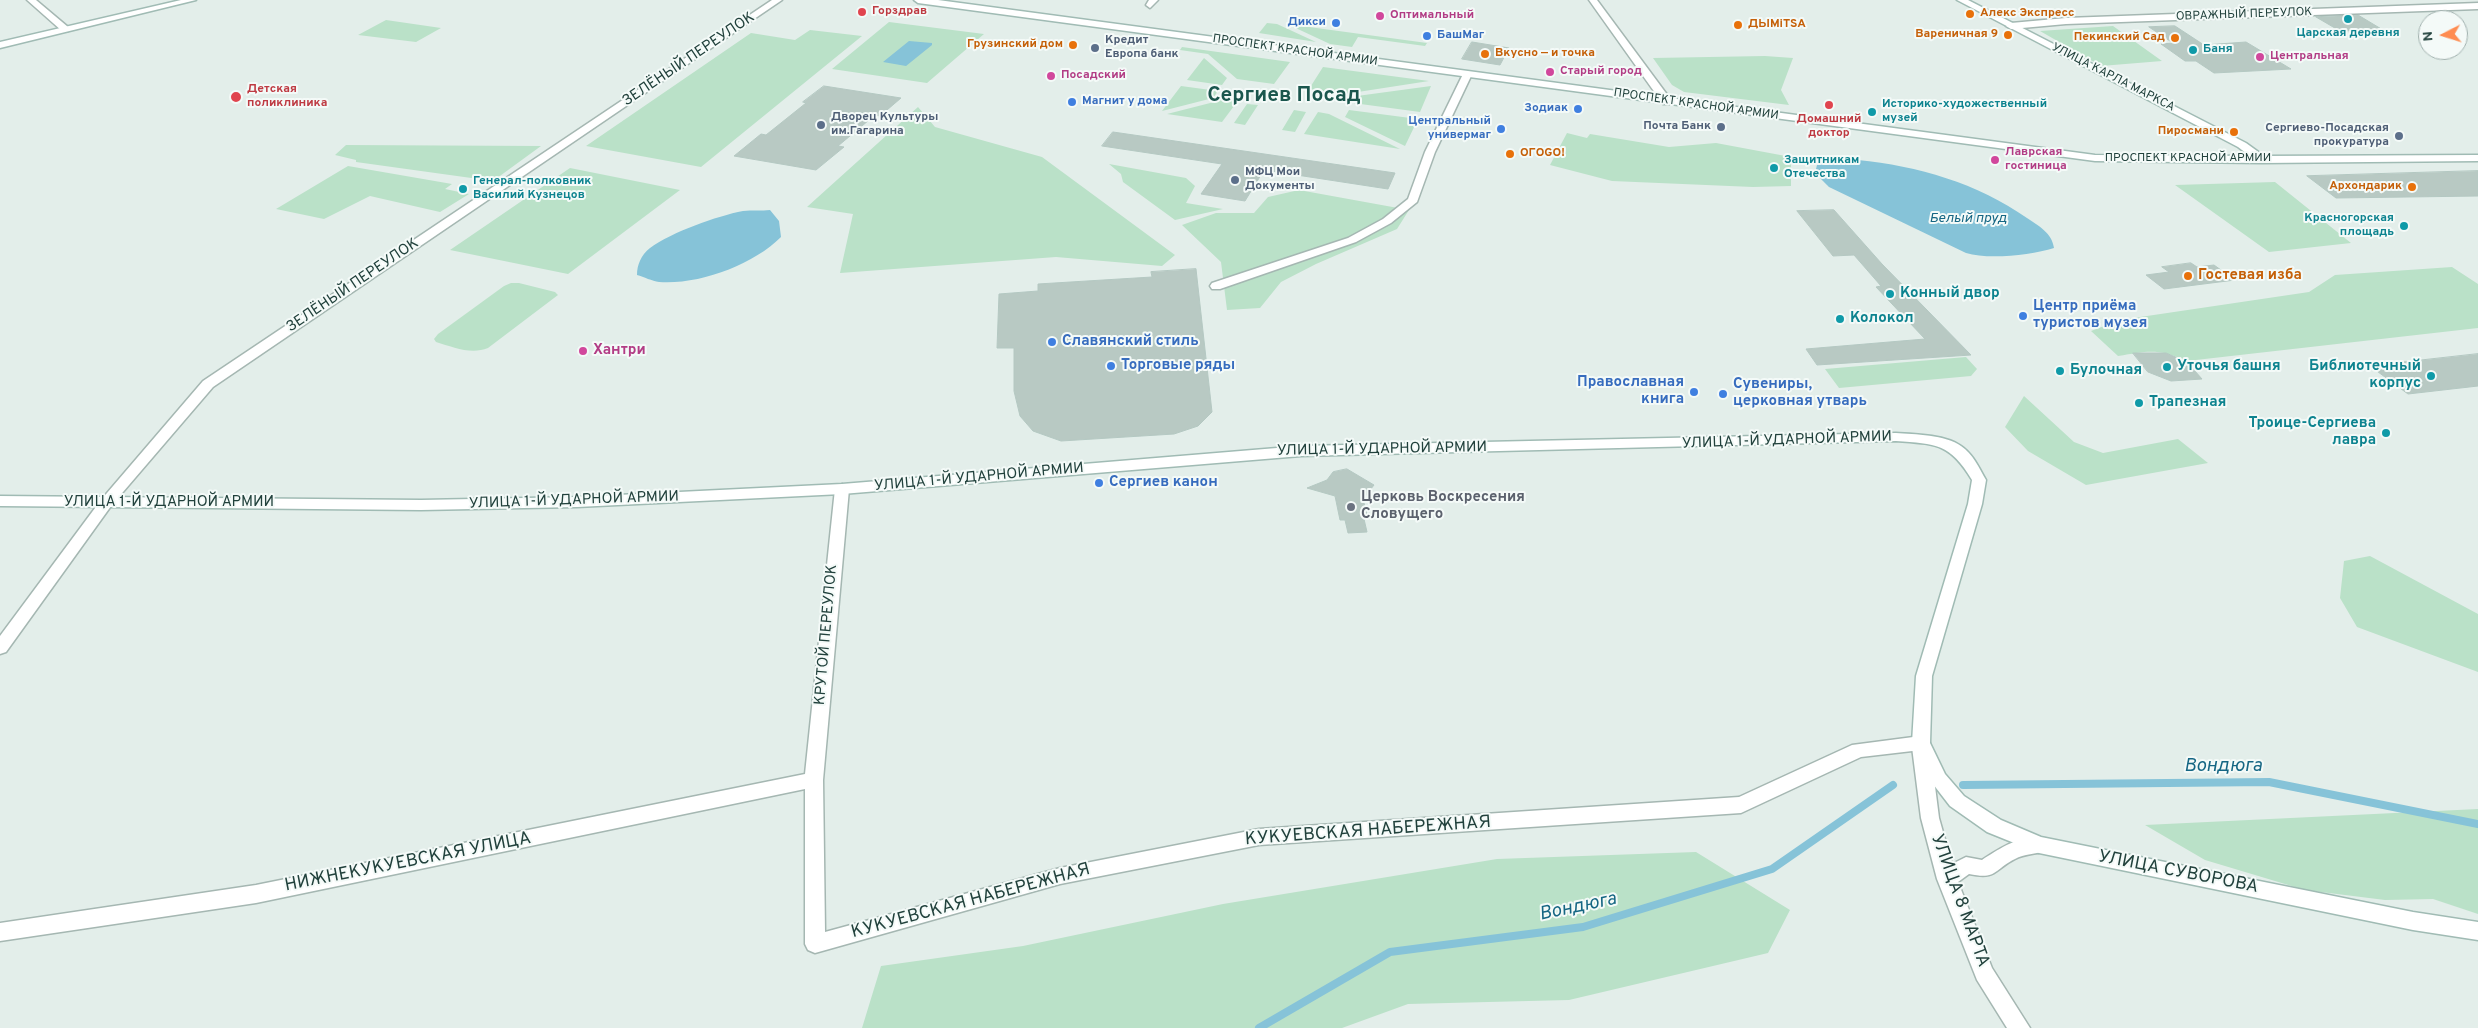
<!DOCTYPE html>
<meta charset="utf-8">
<style>
body{margin:0}
#map{position:relative;width:2478px;height:1028px;overflow:hidden;background:#e3eeea;font-family:Overpass,sans-serif}
canvas{display:block}
.north{position:absolute;left:2418px;top:10px;width:50px;height:50px;box-sizing:border-box;background:#f4faf8;border:1px solid #a0b0ad;border-radius:50%;rotate:265deg;font-size:14px;font-weight:700;line-height:20px;text-align:center;color:#21413c}
.north::after{content:'';display:block;margin:auto;width:18px;height:22px;background:#fe8c51;clip-path:polygon(50% 0,100% 100%,50% 72%,0 100%)}
</style>
<div id="map">
<canvas width="2478" height="1028"></canvas>
<div class="north">N</div>
</div>
<script>
const ctx = document.querySelector('canvas').getContext('2d');
ctx.lineJoin = 'round';
function fillPath(path, color) { ctx.fillStyle = color; ctx.fill(path, 'evenodd'); }
function trace(path, color, width, dash) { ctx.strokeStyle = color; ctx.lineWidth = width; ctx.lineCap = dash ? 'butt' : 'round'; ctx.setLineDash(dash || []); ctx.stroke(path); }
function label(font, color, halo, rows, align = 'center') {
  ctx.font = font + ' Overpass,sans-serif'; ctx.lineWidth = 4; ctx.setLineDash([]); ctx.textBaseline = 'middle'; ctx.strokeStyle = halo; ctx.fillStyle = color; for (const [text, x, y, turn = 0] of rows) {
    ctx.save(); ctx.translate(x, y); ctx.rotate((+turn || 0) * Math.PI / 180); ctx.textAlign = isNaN(turn) ? turn : align; if (halo) ctx.strokeText(text, 0, 0); ctx.fillText(text, 0, 0); ctx.restore();
  }
}
const green = new Path2D(`
 M 386,20 L 441,28 L 416,42 L 358,35 Z
 M 889,22 L 984,34 L 927,83 L 832,69 Z
 M 1267,23 L 1277,24 L 1316,42 L 1259,33 Z
 M 1287,24 L 1427,43 L 1425,46 L 1358,37 L 1352,47 L 1330,44 Z
 M 2113,26 L 2162,61 L 2101,66 L 2040,31 Z
 M 810,30 L 862,36 L 701,167 L 586,146 L 751,33 L 795,40 Z
 M 1182,47 L 1290,62 L 1274,84 L 1237,79 L 1208,54 L 1180,50 Z
 M 1765,56 L 1793,58 L 1781,90 L 1789,105 L 1684,92 L 1672,85 L 1653,58 Z
 M 1204,58 L 1227,78 L 1222,85 L 1187,80 Z
 M 1323,67 L 1429,81 L 1345,94 L 1309,89 Z
 M 1181,86 L 1218,91 L 1213,98 L 1162,111 Z
 M 1431,86 L 1420,112 L 1353,103 L 1357,96 Z
 M 1222,100 L 1237,102 L 1222,122 L 1167,114 Z
 M 1247,104 L 1258,105 L 1245,125 L 1234,123 Z
 M 918,107 L 935,127 L 1042,157 L 1175,255 L 1162,266 L 1056,257 L 840,273 L 853,214 L 807,207 Z
 M 1294,110 L 1306,112 L 1295,132 L 1282,130 Z
 M 1349,110 L 1418,119 L 1405,146 L 1345,117 Z
 M 1318,112 L 1329,114 L 1400,149 L 1304,134 Z
 M 1567,133 L 1587,138 L 1590,134 L 1669,147 L 1716,143 L 1791,157 L 1791,186 L 1753,187 L 1612,181 L 1550,165 Z
 M 346,145 L 541,146 L 493,181 L 356,162 L 356,160 L 335,155 Z
 M 1109,164 L 1186,178 L 1195,186 L 1186,203 L 1223,209 L 1175,220 L 1123,182 L 1121,174 Z
 M 348,166 L 452,184 L 445,189 L 469,194 L 440,212 L 370,196 L 324,219 L 276,209 Z
 M 570,168 L 680,190 L 568,274 L 450,250 Z
 M 2275,182 L 2351,243 L 2269,252 L 2175,185 Z
 M 1299,190 L 1409,210 L 1397,229 L 1316,264 L 1281,282 L 1260,308 L 1227,310 L 1221,262 L 1182,225 L 1216,213 L 1254,213 L 1268,197 Z
 M 2452,267 L 2478,284 L 2478,328 L 2187,361 C 2157,348 2149,351 2118,356 L 2091,331 L 2120,320 L 2309,292 L 2335,275 Z
 M 511,283 L 519,283 L 555,292 L 558,295 L 488,348 C 471,355 453,347 436,342 L 434,339 L 438,334 L 504,286 Z
 M 1966,357 L 1977,369 L 1971,376 L 1839,388 L 1825,369 Z
 M 2024,396 L 2074,442 L 2103,453 L 2178,439 L 2208,463 L 2086,485 L 2028,451 L 2005,427 Z
 M 2370,556 L 2478,614 L 2478,672 L 2357,627 L 2340,598 L 2344,561 Z
 M 2478,809 L 2478,914 L 2433,899 L 2385,900 L 2305,890 L 2205,860 L 2145,825 Z
 M 1696,852 L 1790,910 L 1768,953 L 1569,1000 L 1408,1004 L 1342,1028 L 862,1028 L 881,966 L 1023,946 L 1223,904 L 1497,859 Z`);
const water = new Path2D(`
 M 909,41 L 932,43 L 932,45 L 906,66 L 883,62 Z
 M 1858,160 C 1918,166 1977,183 2027,218 C 2039,226 2052,233 2054,248 C 2031,255 1989,260 1966,253 L 1829,187 L 1815,173 L 1817,165 L 1830,161 Z
 M 770,210 L 779,221 L 781,237 C 753,265 699,285 659,282 C 652,281 644,277 637,275 C 637,265 641,255 650,248 C 672,232 717,216 743,211 C 752,210 762,211 770,210 Z`);
const stream = new Path2D(`
 M 1963,785 L 2269,782 L 2478,824
 M 1259,1028 L 1390,952 L 1583,927 L 1772,869 L 1893,785`);
const building = new Path2D(`
 M 2358,15 L 2383,30 L 2340,31 L 2316,17 Z
 M 2175,26 L 2204,45 L 2246,42 L 2291,69 L 2214,73 L 2196,61 L 2185,61 L 2161,44 L 2173,43 L 2149,27 Z
 M 1472,42 L 1509,48 L 1500,65 L 1462,59 Z
 M 824,86 L 901,98 L 880,116 L 875,115 L 838,146 L 844,147 L 816,170 L 734,156 L 761,134 L 766,135 L 806,103 L 803,102 Z
 M 1113,132 L 1395,173 L 1388,189 L 1264,170 L 1245,201 L 1201,194 L 1222,164 L 1102,146 Z
 M 2478,171 L 2478,196 L 2336,198 L 2307,176 Z
 M 1834,210 L 1882,264 L 1971,355 L 1817,365 L 1806,349 L 1925,339 L 1876,287 L 1881,286 L 1854,255 L 1833,256 L 1797,211 Z
 M 2191,263 L 2197,267 L 2214,265 L 2235,280 L 2164,289 L 2146,275 L 2169,272 L 2162,267 Z
 M 1196,269 L 1212,412 L 1198,426 L 1174,434 L 1061,441 L 1033,431 L 1020,416 L 1014,391 L 1014,348 L 997,348 L 999,294 L 1038,291 L 1038,284 L 1152,277 L 1151,272 Z
 M 2133,353 L 2166,353 L 2187,362 L 2202,379 L 2171,381 L 2148,372 Z
 M 2478,354 L 2478,386 L 2408,394 L 2370,366 Z
 M 1347,469 L 1374,485 L 1363,499 L 1368,519 L 1364,519 L 1367,532 L 1348,533 L 1345,520 L 1340,520 L 1335,496 L 1307,488 L 1327,480 L 1333,472 Z`);
const minor = new Path2D(`
 M 27,0 L 36,0 L 68,27 L 68,31 L 62,31 Z
 M 1149,0 L 1158,0 L 1150,8 L 1146,5 Z
 M 1589,0 L 1597,0 L 1671,100 L 1671,104 L 1663,104 Z
 M 2478,3 L 2478,9 L 2066,24 L 2011,29 L 2006,26 L 2011,23 L 2066,18 Z
 M 1464,72 L 1472,74 L 1435,152 L 1417,202 L 1391,223 L 1356,242 L 1220,289 L 1212,289 L 1210,286 L 1212,283 L 1348,238 L 1383,219 L 1408,199 L 1425,152 Z
 M 842,484 L 849,489 L 823,780 L 825,932 L 1060,868 L 1259,829 L 1739,797 L 1852,745 L 1921,736 L 1927,738 L 1930,743 L 1927,748 L 1921,750 L 1861,757 L 1741,813 L 1259,845 L 1060,884 L 815,953 L 808,950 L 805,944 L 805,789 L 256,903 L 0,941 L 0,923 L 256,885 L 805,774 L 835,489 Z
 M 106,498 L 111,500 L 113,503 L 111,506 L 6,652 L 0,654 L 0,636 L 101,500 Z`);
const tertiary = new Path2D(`
 M 772,0 L 782,0 L 213,387 L 111,506 L 101,506 L 99,503 L 101,500 L 203,381 Z
 M 1921,740 L 1927,742 L 1930,747 L 1939,818 L 1952,864 L 1966,857 L 1982,860 C 1999,849 2024,832 2046,839 L 2049,845 L 2046,851 C 2036,854 2024,854 2015,859 C 1993,870 1997,880 1969,874 L 1958,882 L 1992,968 L 2030,1028 L 2007,1028 L 1977,980 L 1937,879 L 1921,818 L 1912,747 L 1915,742 Z`);
const secondary = new Path2D(`
 M 181,0 L 196,0 L 0,48 L 0,42 Z
 M 914,0 L 938,0 L 2095,155 L 2250,156 L 2238,147 L 1957,0 L 1968,0 L 2246,143 L 2264,156 L 2478,155 L 2478,161 L 2262,163 L 2095,161 L 918,3 Z
 M 1896,433 C 1914,434 1946,435 1961,446 C 1973,454 1979,468 1986,480 L 1982,504 L 1932,676 L 1930,743 L 1945,774 L 1964,796 L 2001,820 L 2041,837 L 2413,912 L 2478,922 L 2478,940 L 2413,930 L 2039,853 L 1987,832 L 1950,806 L 1933,784 L 1912,743 L 1916,676 L 1968,504 L 1972,480 C 1950,443 1936,444 1896,441 L 1301,456 L 842,494 L 577,507 L 421,510 L 0,506 L 0,496 L 421,500 L 577,497 L 842,484 L 1301,446 Z`);
const markers = [
 [862,12,5,"#e0444e"],
 [1970,14,5,"#e8710a"],
 [1380,16,5,"#d1479c"],
 [2348,19,5,"#0f9aa8"],
 [1336,23,5,"#3f7fe0"],
 [1738,25,5,"#e8710a"],
 [2008,35,5,"#e8710a"],
 [1427,36,5,"#3f7fe0"],
 [2175,38,5,"#e8710a"],
 [1073,45,5,"#e8710a"],
 [1095,48,5,"#5c6f8a"],
 [2193,50,5,"#0f9aa8"],
 [1485,54,5,"#e8710a"],
 [2260,57,5,"#d1479c"],
 [1550,72,5,"#d1479c"],
 [1051,76,5,"#d1479c"],
 [236,97,6,"#e0444e"],
 [1072,102,5,"#3f7fe0"],
 [1829,105,5,"#e0444e"],
 [1578,109,5,"#3f7fe0"],
 [1872,112,5,"#0f9aa8"],
 [821,125,5,"#5c6f8a"],
 [1721,127,5,"#5c6f8a"],
 [1501,129,5,"#3f7fe0"],
 [2234,132,5,"#e8710a"],
 [2399,136,5,"#5c6f8a"],
 [1510,154,5,"#e8710a"],
 [1995,160,5,"#d1479c"],
 [1774,168,5,"#0f9aa8"],
 [1235,180,5,"#5c6f8a"],
 [2412,187,5,"#e8710a"],
 [463,189,5,"#0f9aa8"],
 [2404,226,5,"#0f9aa8"],
 [2188,276,5,"#e8710a"],
 [1890,294,5,"#0f9aa8"],
 [2023,316,5,"#3f7fe0"],
 [1840,319,5,"#0f9aa8"],
 [1052,342,5,"#3f7fe0"],
 [583,351,5,"#d1479c"],
 [1111,366,5,"#3f7fe0"],
 [2167,367,5,"#0f9aa8"],
 [2060,371,5,"#0f9aa8"],
 [2431,376,5,"#0f9aa8"],
 [1694,392,5,"#3f7fe0"],
 [1723,394,5,"#3f7fe0"],
 [2139,403,5,"#0f9aa8"],
 [2386,433,5,"#0f9aa8"],
 [1099,483,5,"#3f7fe0"],
 [1351,507,5,"#6b7280"]
];
const farHealthnames = [
 ["Горздрав",872,12],
 ["Детская",247,90],
 ["поликлиника",247,104],
 ["Домашний",1829,120,"center"],
 ["доктор",1829,134,"center"]
];
const farFoodnames = [
 ["Алекс Экспресс",1980,14,"left"],
 ["ДЫМiTSA",1748,25,"left"],
 ["Вареничная 9",1998,35],
 ["Пекинский Сад",2165,38],
 ["Грузинский дом",1063,45],
 ["Вкусно — и точка",1495,54,"left"],
 ["Пиросмани",2224,132],
 ["ОГОGO!",1520,154,"left"],
 ["Архондарик",2402,187]
];
const farStreetnames = [
 ["ОВРАЖНЫЙ ПЕРЕУЛОК",2244,15,-2],
 ["ПРОСПЕКТ КРАСНОЙ АРМИИ",1295,51,8],
 ["УЛИЦА КАРЛА МАРКСА",2113,78,27],
 ["ПРОСПЕКТ КРАСНОЙ АРМИИ",1696,105,8],
 ["ПРОСПЕКТ КРАСНОЙ АРМИИ",2188,159]
];
const farHotelnames = [
 ["Оптимальный",1390,16],
 ["Центральная",2270,57],
 ["Старый город",1560,72],
 ["Посадский",1061,76],
 ["Лаврская",2005,153],
 ["гостиница",2005,167]
];
const farShopnames = [
 ["Дикси",1326,23],
 ["БашМаг",1437,36,"left"],
 ["Магнит у дома",1082,102,"left"],
 ["Зодиак",1568,109],
 ["Центральный",1491,122],
 ["универмаг",1491,136]
];
const farCulturenames = [
 ["Царская деревня",2348,34,"center"],
 ["Баня",2203,50],
 ["Историко-художественный",1882,105],
 ["музей",1882,119],
 ["Защитникам",1784,161],
 ["Отечества",1784,175],
 ["Генерал-полковник",473,182],
 ["Василий Кузнецов",473,196],
 ["Красногорская",2394,219,"right"],
 ["площадь",2394,233,"right"]
];
const farServicenames = [
 ["Кредит",1105,41],
 ["Европа банк",1105,55],
 ["Дворец Культуры",831,118],
 ["им.Гагарина",831,132],
 ["Почта Банк",1711,127,"right"],
 ["Сергиево-Посадская",2389,129,"right"],
 ["прокуратура",2389,143,"right"],
 ["МФЦ Мои",1245,173],
 ["Документы",1245,187]
];
const farWaternames = [
 ["Белый пруд",1968,219]
];
const streetNames = [
 ["ЗЕЛЁНЫЙ ПЕРЕУЛОК",689,60,-34],
 ["ЗЕЛЁНЫЙ ПЕРЕУЛОК",353,286,-34],
 ["УЛИЦА 1-Й УДАРНОЙ АРМИИ",1787,441,-2],
 ["УЛИЦА 1-Й УДАРНОЙ АРМИИ",1382,450,-1],
 ["УЛИЦА 1-Й УДАРНОЙ АРМИИ",979,478,-5],
 ["УЛИЦА 1-Й УДАРНОЙ АРМИИ",574,501,-2],
 ["УЛИЦА 1-Й УДАРНОЙ АРМИИ",169,503],
 ["КРУТОЙ ПЕРЕУЛОК",827,635,-85]
];
const foodNames = [
 ["Гостевая изба",2198,276]
];
const cultureNames = [
 ["Конный двор",1900,294],
 ["Колокол",1850,319],
 ["Уточья башня",2177,367],
 ["Библиотечный",2421,367,"right"],
 ["корпус",2421,384,"right"],
 ["Булочная",2070,371],
 ["Трапезная",2149,403],
 ["Троице-Сергиева",2376,424,"right"],
 ["лавра",2376,441,"right"]
];
const shopNames = [
 ["Центр приёма",2033,307],
 ["туристов музея",2033,324],
 ["Славянский стиль",1062,342],
 ["Торговые ряды",1121,366],
 ["Православная",1684,383,"right"],
 ["книга",1684,400,"right"],
 ["Сувениры,",1733,385],
 ["церковная утварь",1733,402],
 ["Сергиев канон",1109,483]
];
const hotelNames = [
 ["Хантри",593,351]
];
const worshipNames = [
 ["Церковь Воскресения",1361,498],
 ["Словущего",1361,515]
];
const nearStreetnames = [
 ["КУКУЕВСКАЯ НАБЕРЕЖНАЯ",1368,832,-4],
 ["НИЖНЕКУКУЕВСКАЯ УЛИЦА",408,863,-11],
 ["УЛИЦА СУВОРОВА",2178,873,11],
 ["УЛИЦА 8 МАРТА",1959,901,70],
 ["КУКУЕВСКАЯ НАБЕРЕЖНАЯ",971,902,-15]
];
const nearWaternames = [
 ["Вондюга",2223,767],
 ["Вондюга",1578,908,-12]
];
const farTownnames = [
 ["Сергиев Посад",1284,97]
];
fillPath(green, '#bae1c8');
fillPath(water, '#86c3d8');
trace(stream, '#86c3d8', 8);
fillPath(building, '#b8c9c3');
trace(building, '#b4c8c2', 1);
trace(minor, '#a5b7b2', 3);
trace(tertiary, '#a5b7b2', 3);
trace(secondary, '#a0bbb4', 3);
fillPath(minor, '#fff');
fillPath(tertiary, '#fff');
fillPath(secondary, '#fff');
for (const [x, y, r, color] of markers) { const dot = new Path2D(); dot.arc(x, y, r, 0, 2 * Math.PI); ctx.fillStyle = color; ctx.fill(dot); trace(dot, '#f4faf8', 2); }
label('bold 12px', '#be3a42', '#f4faf8', farHealthnames, 'left');
label('bold 12px', '#c56008', '#f4faf8', farFoodnames, 'right');
label('12px', '#21413c', '#f4faf8', farStreetnames);
label('bold 12px', '#b23c85', '#f4faf8', farHotelnames, 'left');
label('bold 12px', '#366cbe', '#f4faf8', farShopnames, 'right');
label('bold 12px', '#0d838f', '#f4faf8', farCulturenames, 'left');
label('bold 12px', '#4e5e75', '#f4faf8', farServicenames, 'left');
label('italic 14px', '#156683', '#f4faf8', farWaternames);
label('15px', '#21413c', '#f4faf8', streetNames);
label('bold 15px', '#c56008', '#f4faf8', foodNames, 'left');
label('bold 15px', '#0d838f', '#f4faf8', cultureNames, 'left');
label('bold 15px', '#366cbe', '#f4faf8', shopNames, 'left');
label('bold 15px', '#b23c85', '#f4faf8', hotelNames, 'left');
label('bold 15px', '#5b616d', '#f4faf8', worshipNames, 'left');
label('18px', '#21413c', '#f4faf8', nearStreetnames);
label('italic 19px', '#156683', '#f4faf8', nearWaternames);
label('bold 21px', '#1a564d', '#f4faf8', farTownnames);
</script>
